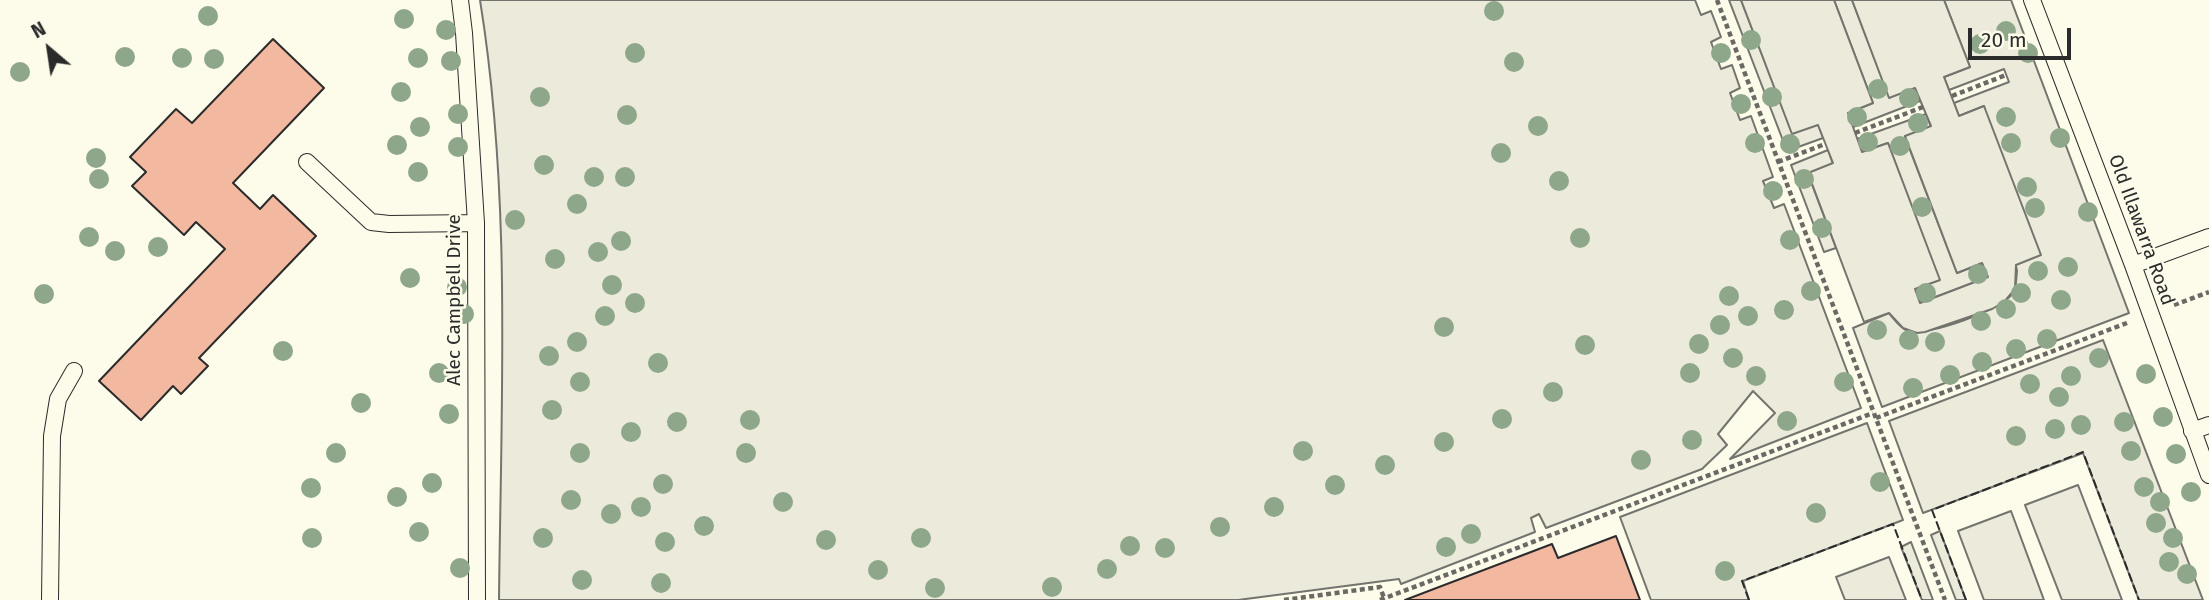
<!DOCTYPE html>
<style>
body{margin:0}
#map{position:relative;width:2209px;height:600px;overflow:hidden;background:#fdfbea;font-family:"Fira Sans",sans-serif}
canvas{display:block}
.north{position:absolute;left:14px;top:14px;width:70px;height:70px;-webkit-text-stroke:5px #fdfbea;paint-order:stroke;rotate:331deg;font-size:19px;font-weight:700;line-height:28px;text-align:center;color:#2b2b2b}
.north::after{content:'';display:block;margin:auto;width:24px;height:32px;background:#2b2b2b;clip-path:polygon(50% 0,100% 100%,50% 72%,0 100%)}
.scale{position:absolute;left:1968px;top:28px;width:103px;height:32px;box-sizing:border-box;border:4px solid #2b2b2b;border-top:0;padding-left:9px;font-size:21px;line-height:24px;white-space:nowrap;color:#2b2b2b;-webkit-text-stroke:5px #fdfbea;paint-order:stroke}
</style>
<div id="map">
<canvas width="2209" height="600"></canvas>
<div class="north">N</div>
<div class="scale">20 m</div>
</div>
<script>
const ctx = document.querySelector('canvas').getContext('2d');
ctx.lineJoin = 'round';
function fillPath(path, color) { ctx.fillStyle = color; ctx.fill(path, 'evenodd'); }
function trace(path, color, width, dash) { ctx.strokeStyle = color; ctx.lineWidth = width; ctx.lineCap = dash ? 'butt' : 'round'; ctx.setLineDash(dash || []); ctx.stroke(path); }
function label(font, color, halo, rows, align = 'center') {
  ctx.font = font + ' "Fira Sans",sans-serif'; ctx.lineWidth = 5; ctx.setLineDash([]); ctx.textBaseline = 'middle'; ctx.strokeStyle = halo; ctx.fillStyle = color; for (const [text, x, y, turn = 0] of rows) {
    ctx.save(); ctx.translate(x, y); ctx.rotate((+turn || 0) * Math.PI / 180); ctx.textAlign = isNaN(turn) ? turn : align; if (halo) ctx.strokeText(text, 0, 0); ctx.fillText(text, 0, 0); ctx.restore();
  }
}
const green = new Path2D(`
 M 480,0 L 1695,0 L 1701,15 L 1711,11 L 1721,37 L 1711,42 L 1721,69 L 1732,65 L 1740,88 L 1730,93 L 1740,120 L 1751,116 L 1773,177 L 1763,181 L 1774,208 L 1784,204 L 1861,408 L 1730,459 L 1775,413 L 1753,391 L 1718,434 L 1727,445 L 1702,469 L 1546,528 L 1539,514 L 1531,518 L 1535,532 L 1401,584 L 1399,579 L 1238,600 L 499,600 C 501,400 512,198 480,0 Z
 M 1729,0 L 1741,0 L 1792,133 L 1818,124 L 1823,138 L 1787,151 Z
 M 1834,0 L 1852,0 L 1889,97 L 1915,87 L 1920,101 L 1853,127 L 1848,113 L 1873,103 Z
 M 1944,0 L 2011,0 L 2129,313 L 1882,407 L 1853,328 L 1889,313 C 1894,319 1900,328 1908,331 C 1927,337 2003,309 2013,293 C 2017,286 2016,278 2017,271 L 1984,106 L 1959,116 L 1954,103 L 2009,82 L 2004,69 L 1949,90 L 1944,77 L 1970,67 Z
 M 1926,114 L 1931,127 L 1905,137 L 1957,273 L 1983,263 L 1988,277 L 1920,303 L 1914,289 L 1939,280 L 1888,143 L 1862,152 L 1857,139 Z
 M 1828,150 L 1833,164 L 1808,174 L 1836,248 L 1824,252 L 1791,165 Z
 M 2103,340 L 2203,600 L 2139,600 L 2083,453 L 1923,513 L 1889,421 Z
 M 1867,423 L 1903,520 L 1743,581 L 1749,600 L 1651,600 L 1620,517 Z
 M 2078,485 L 2122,600 L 2062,600 L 2025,505 Z
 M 2011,511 L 2044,600 L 1984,600 L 1958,531 Z
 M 1940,531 L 1966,600 L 1956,600 L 1931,535 Z
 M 1911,542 L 1933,600 L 1922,600 L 1901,547 Z
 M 1889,557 L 1906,600 L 1845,600 L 1836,577 Z`);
const parking = new Path2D(`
 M 1741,0 L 1834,0 L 1873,103 L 1848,113 L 1862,152 L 1888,143 L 1940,280 L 1915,289 L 1920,303 L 1988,277 L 1982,263 L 1957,273 L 1905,136 L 1931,126 L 1915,88 L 1889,98 L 1852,0 L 1944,0 L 1970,67 L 1944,77 L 1959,116 L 1984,106 L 2041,255 L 2016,265 L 2015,289 L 2004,302 L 1992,309 L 1925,332 L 1917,333 L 1903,328 L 1889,313 L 1864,322 L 1808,173 L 1833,163 L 1818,125 L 1792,134 Z`);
const building = new Path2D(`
 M 273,39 L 324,88 L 233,183 L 260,209 L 273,195 L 316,236 L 199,358 L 208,366 L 181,394 L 173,386 L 141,420 L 99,381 L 225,249 L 196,222 L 184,235 L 132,186 L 146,172 L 130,157 L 176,109 L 192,123 Z
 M 1616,536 L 1640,600 L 1405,600 L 1552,544 L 1558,558 Z`);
const path = new Path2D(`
 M 1717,0 L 1945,600
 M 1952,96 L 2006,75
 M 1855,133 L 1923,107
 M 1778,162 L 1825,144
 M 2174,305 L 2209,292
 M 1876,418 L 2127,323
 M 1284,600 L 1380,587 L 1384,598
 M 1380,600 L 1873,413`);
const lane = new Path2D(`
 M 460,0 L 464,33 L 476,223 L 477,600
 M 2032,0 L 2133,265 L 2209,475
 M 307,162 L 371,222 L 389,224 L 476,223
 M 2133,265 L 2209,237
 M 2192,431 L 2209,425
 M 50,600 L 52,436 L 58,399 L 74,371`);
const fence = new Path2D(`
 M 1749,600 L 1742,581 L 1893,524 L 1922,600
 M 1966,600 L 1932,510 L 2083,452 L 2139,600`);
const trees = [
 [1494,11],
 [208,16],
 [404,19],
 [446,30],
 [2006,31],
 [1751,40],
 [1980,44],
 [635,53],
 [1721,53],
 [2028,53],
 [125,57],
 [182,58],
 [418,58],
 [214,59],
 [451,61],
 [1514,62],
 [20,72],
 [1878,89],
 [401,92],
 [540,97],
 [1772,97],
 [1909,98],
 [1741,104],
 [458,114],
 [627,115],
 [1857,117],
 [2006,117],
 [1918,123],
 [1538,126],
 [420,127],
 [2060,138],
 [1868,142],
 [1755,143],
 [2011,143],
 [1790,144],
 [397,145],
 [1900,146],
 [458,147],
 [1501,153],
 [96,158],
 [544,165],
 [418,172],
 [594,177],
 [625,177],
 [99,179],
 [1804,179],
 [1559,181],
 [2027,187],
 [1773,191],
 [577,204],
 [1922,207],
 [2035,208],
 [2088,212],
 [515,220],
 [1822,228],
 [89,237],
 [1580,238],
 [1790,240],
 [621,241],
 [158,247],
 [115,251],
 [598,252],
 [555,259],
 [2068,267],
 [2038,271],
 [1978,274],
 [410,278],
 [612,285],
 [457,287],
 [1811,291],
 [1926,293],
 [2021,293],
 [44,294],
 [1729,296],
 [2061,300],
 [635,303],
 [2006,309],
 [1784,310],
 [464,314],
 [605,316],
 [1748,316],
 [1981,321],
 [1720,325],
 [1444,327],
 [1877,330],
 [2047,339],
 [1909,340],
 [577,342],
 [1935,342],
 [1699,344],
 [1585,345],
 [2016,349],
 [283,351],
 [549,356],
 [1733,358],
 [2099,358],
 [1982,362],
 [658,363],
 [439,373],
 [1690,373],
 [2146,374],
 [1950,375],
 [1756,376],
 [2071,376],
 [580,382],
 [1844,382],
 [2030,384],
 [1913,388],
 [1553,392],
 [2059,397],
 [361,403],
 [552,410],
 [449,414],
 [2163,417],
 [1502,419],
 [750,420],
 [1787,421],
 [677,422],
 [2124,422],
 [2081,425],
 [2055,429],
 [631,432],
 [2016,436],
 [1692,440],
 [1444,442],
 [1303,451],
 [2131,451],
 [336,453],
 [580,453],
 [746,453],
 [2176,454],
 [1641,460],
 [1385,465],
 [1880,482],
 [432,483],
 [663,484],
 [1335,485],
 [2144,487],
 [311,488],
 [2191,492],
 [397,497],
 [571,500],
 [783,502],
 [2160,502],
 [641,507],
 [1274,507],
 [1816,513],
 [611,514],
 [2156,523],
 [704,526],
 [1220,527],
 [419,532],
 [1471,534],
 [312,538],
 [543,538],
 [921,538],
 [2173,538],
 [826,540],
 [665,542],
 [1130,546],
 [1446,547],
 [1165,548],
 [2169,562],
 [460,568],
 [1107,569],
 [878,570],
 [1725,571],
 [2187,574],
 [582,580],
 [661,583],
 [1052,587],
 [935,588]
];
const streetNames = [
 ["Old Illawarra Road",2141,230,70],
 ["Alec Campbell Drive",455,300,-90]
];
fillPath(green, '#ecebdb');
trace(green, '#74746e', 2);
fillPath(parking, '#eceadb');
trace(parking, '#74746e', 2);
fillPath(building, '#f2b8a0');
trace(building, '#2b2b2b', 2);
trace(lane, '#2b2b2b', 18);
trace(path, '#6a6964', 4.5, [5, 3.5]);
trace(lane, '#fdfbea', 16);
trace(fence, '#2b2b2b', 2, [9, 3.5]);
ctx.fillStyle = '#8ea78a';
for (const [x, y] of trees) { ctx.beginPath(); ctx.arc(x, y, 10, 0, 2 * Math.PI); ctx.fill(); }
label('19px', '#2b2b2b', '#fdfbea', streetNames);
</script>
